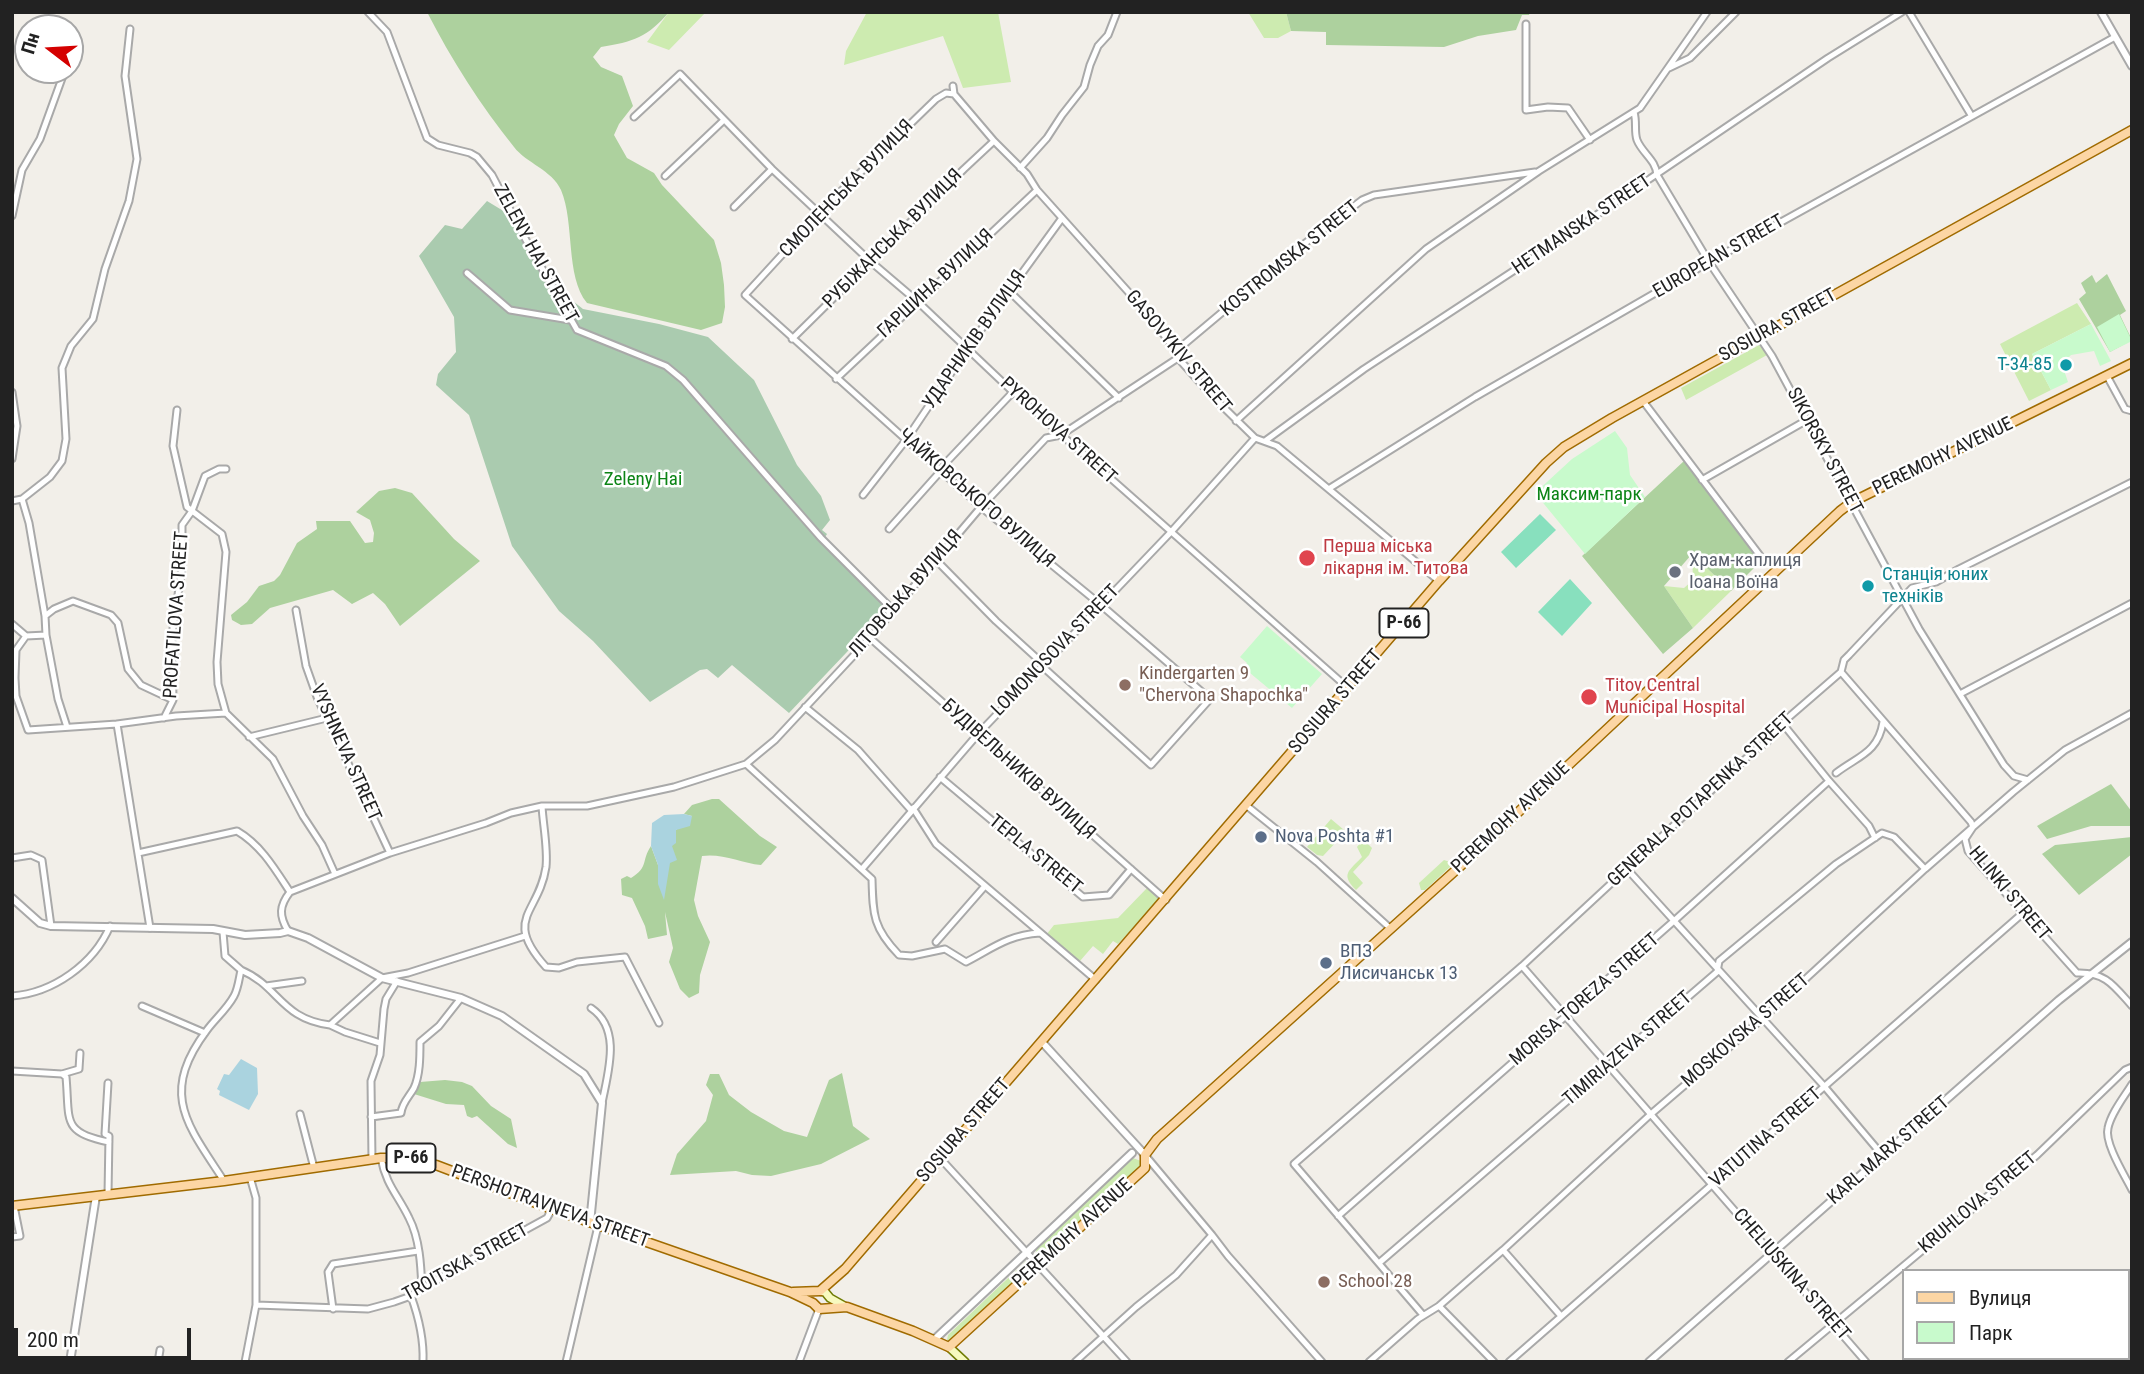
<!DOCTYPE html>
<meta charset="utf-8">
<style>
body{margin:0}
#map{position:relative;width:2144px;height:1374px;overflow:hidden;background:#f2efe9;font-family:"Roboto Condensed",sans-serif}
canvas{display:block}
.frame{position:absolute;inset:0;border:14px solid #222;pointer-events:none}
.legend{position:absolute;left:1902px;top:1269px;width:228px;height:91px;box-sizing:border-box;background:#fff;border:2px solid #a7a7a7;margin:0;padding:9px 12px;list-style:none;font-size:21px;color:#222}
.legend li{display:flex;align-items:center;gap:14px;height:35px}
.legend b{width:35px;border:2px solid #a7a7a7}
.north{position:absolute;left:14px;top:14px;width:70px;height:70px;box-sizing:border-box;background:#fff;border:2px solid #a7a7a7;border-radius:50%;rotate:287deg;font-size:19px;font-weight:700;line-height:28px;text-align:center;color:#222}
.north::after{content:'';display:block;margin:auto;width:24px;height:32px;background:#d40000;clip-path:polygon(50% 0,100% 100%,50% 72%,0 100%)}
.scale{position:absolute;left:14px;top:1328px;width:177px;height:32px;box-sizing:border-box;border:4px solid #222;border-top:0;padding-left:9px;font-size:21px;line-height:24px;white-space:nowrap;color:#222;-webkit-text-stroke:5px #fff;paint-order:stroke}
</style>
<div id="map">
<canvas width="2144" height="1374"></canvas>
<div class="frame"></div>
<ul class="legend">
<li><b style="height:9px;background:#fcd6a4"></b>Вулиця</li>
<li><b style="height:19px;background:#c8facc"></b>Парк</li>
</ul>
<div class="north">Пн</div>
<div class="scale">200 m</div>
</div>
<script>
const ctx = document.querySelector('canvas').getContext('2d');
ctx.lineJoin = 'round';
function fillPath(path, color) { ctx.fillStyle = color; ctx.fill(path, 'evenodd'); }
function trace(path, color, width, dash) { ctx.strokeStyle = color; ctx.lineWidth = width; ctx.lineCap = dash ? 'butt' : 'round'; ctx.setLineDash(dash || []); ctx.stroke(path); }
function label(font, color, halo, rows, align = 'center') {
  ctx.font = font + ' "Roboto Condensed",sans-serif'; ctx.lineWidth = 5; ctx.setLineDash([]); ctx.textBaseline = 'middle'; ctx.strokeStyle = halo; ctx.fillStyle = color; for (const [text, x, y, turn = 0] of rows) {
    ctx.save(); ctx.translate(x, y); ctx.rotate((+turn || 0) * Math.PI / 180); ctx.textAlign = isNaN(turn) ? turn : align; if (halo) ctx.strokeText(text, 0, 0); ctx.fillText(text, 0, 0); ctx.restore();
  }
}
const grass = new Path2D(`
 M 669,12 L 706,12 L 669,50 L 647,42 Z
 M 867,12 L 998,12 L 1011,82 L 963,88 L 943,36 L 844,65 L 846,51 Z
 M 1248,12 L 1286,12 L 1291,31 L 1278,38 L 1264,38 Z
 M 2077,303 L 2091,324 L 2032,354 L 2051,390 L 2029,401 L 2000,344 Z
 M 1759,345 L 1767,355 L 1686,400 L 1681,388 Z
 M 1692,554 L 1731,591 L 1693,628 L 1664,586 L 1684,588 L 1693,580 Z
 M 1331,819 L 1350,835 L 1356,832 L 1372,848 L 1369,855 L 1353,872 L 1363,883 L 1356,890 C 1340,874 1349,871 1362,857 L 1357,847 L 1360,843 L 1354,837 L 1346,842 L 1340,838 L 1323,856 L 1317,855 L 1307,847 Z
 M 1444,860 L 1450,862 L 1450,867 L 1425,890 L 1421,890 L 1419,883 Z
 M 1147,888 L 1159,899 L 1118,944 L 1113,941 L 1103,954 L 1093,946 L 1080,961 L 1046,935 L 1054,925 L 1118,918 Z
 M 1133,1158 L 1141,1161 L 1141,1168 L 1045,1256 L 1037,1257 L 1035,1255 L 1037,1248 Z
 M 1026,1261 L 1031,1261 L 1033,1265 L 951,1342 L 947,1340 L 948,1335 Z`);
const forest = new Path2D(`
 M 427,12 L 669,12 C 648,37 633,42 601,47 L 593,57 L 601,67 L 622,76 L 633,106 L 619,124 L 614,135 L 627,158 L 654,173 L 662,185 L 714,240 L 721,263 L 724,285 L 725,307 L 722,323 L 701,330 L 587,303 C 565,276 575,223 561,190 C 552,170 526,163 514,147 C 481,106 451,59 427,12 Z
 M 1286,12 L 1530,12 L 1529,15 L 1522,15 L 1516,30 L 1478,36 L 1444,47 L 1326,45 L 1326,32 L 1291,31 Z
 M 2107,274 L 2126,311 L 2120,315 L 2132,340 L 2110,352 L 2079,299 L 2086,293 L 2081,283 L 2092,275 L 2096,283 Z
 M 1684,461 L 1761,561 L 1731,591 L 1692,554 L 1664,586 L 1693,628 L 1663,654 L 1582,556 Z
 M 395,488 L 412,493 L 454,539 L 480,561 L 400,626 L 385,604 L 373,593 L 352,604 L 333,590 L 270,608 L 252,624 L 241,625 L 232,620 L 231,615 L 247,602 L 259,586 L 274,581 L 280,575 L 297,543 L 317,529 L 316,521 L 350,521 L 365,543 L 373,542 L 374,533 L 370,520 L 356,512 L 379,491 Z
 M 2111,784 L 2132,812 L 2132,826 L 2091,826 L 2047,839 L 2037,826 Z
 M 712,799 L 719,799 L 760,836 L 777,847 L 761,865 C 741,863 722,853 702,856 L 694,900 L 698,916 L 710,942 L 700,975 L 699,993 L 689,998 L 680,989 L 669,962 L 673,948 L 665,912 L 667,935 L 648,939 L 645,926 L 632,898 L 622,895 L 621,879 L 627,876 L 631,878 C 649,867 641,861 651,846 L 658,865 L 658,883 L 676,830 L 692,816 L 684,814 L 692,805 Z
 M 2132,837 L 2132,854 L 2079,895 L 2042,854 L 2055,845 Z
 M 842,1073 L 853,1126 L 870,1139 L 821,1164 L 771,1176 L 752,1175 L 736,1171 L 670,1175 L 677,1154 L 706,1121 L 713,1095 L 706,1085 L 710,1074 L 719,1074 L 729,1095 L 751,1112 L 784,1131 L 807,1137 L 829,1080 Z
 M 445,1080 L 462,1082 L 472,1086 L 491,1106 L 511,1119 L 517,1148 L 508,1144 L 477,1116 L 472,1118 L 467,1116 L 464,1105 L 446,1104 L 414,1094 L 420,1082 Z`);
const cemetery = new Path2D(`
 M 487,201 L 510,215 L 545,279 L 583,309 L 659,324 L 708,337 L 754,380 L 797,465 L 821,496 L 830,520 L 822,530 L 827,534 L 822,542 L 881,601 L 884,613 L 789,713 L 732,665 L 718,678 L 707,669 L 700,670 L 650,702 L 593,641 L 559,611 L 512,546 L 469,415 L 436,385 L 438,374 L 456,352 L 454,317 L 419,256 L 445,225 L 462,229 Z`);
const park = new Path2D(`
 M 2119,314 L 2132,341 L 2110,352 L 2097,327 Z
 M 2091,324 L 2111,361 L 2100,366 L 2094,351 L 2071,355 L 2062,364 L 2068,382 L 2051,390 L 2032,354 Z
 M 1615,431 L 1627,448 L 1630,475 L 1645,497 L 1585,554 L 1535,493 L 1572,459 Z
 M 1267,626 L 1322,674 L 1292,708 L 1244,668 L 1247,663 L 1240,657 Z`);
const pitch = new Path2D(`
 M 1540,514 L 1556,530 L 1516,568 L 1501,552 Z
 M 1570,579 L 1592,603 L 1562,636 L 1538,612 Z`);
const water = new Path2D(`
 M 684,814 L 692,816 L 690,826 L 676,830 L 676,843 L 672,846 L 677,860 L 670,863 L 664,900 L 658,884 L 658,865 L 651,846 L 652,823 L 664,815 Z
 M 241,1059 L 257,1068 L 258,1094 L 249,1110 L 219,1095 L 220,1091 L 217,1089 L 224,1074 L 229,1075 Z`);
const minor = new Path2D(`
 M 368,12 L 387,32 L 427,138 L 438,145 L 470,153 L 477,157 L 492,175 L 526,240 L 577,330 L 666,366 L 683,380 L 821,538 L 888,605 L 889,613
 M 1909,12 L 1971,115
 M 1526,24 L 1526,110 L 1548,107 L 1568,108 L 1590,140
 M 62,27 L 62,28
 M 1669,68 L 1690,58 L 1736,12
 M 953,86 L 954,94 L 994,141 L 1027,174 L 1037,190 L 1149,315 L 1176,351 L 1178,358 L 1212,396 L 1255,438 L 1277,446 L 1439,581
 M 1634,112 C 1637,122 1634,132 1637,140 C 1642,153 1656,160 1657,175 L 1709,262 L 1772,356 L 1919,629 L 2004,765 L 2014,776 L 2028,780
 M 634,117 L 680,74 L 772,169 L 870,261 L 917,301 L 1013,392 L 1348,688
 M 1020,168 L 1047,138 L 1062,115 L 1084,87 L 1090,65 L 1098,46 L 1108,35 L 1117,12
 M 665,176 L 724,120
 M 734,207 L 772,169
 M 12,216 L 22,170 L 40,139 L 65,70
 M 467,273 L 510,310 L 570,320
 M 1009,291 L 1119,398
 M 792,339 L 964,169 L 994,141
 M 1176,351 L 1300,247 L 1362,200 L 1374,195 L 1535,172
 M 2107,376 L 2125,409 L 2132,411
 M 836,379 L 1037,190
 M 12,392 L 17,426 L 12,459
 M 1643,401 L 1761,557
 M 177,410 L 173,446 L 187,507 L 222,534 L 226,552 L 217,662 L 218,684 L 226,713 L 273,759 L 303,816 L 322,845 L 335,874
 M 1236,421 L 1426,249 L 1539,171 L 1640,108 L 1707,12
 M 1265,441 L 1364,369 L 1527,262 L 1828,58 L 1902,12
 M 1702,480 L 1807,420
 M 1330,488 L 1475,397 L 1709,262 L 2115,37
 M 863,495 L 906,440 L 967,349 L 1062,218
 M 22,499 L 29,523 L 45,616 L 46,635 L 58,699 L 67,727
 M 12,501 L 22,499 L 50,477 L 62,461 L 66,439 L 62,368 L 71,346 L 93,319 L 105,269 L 129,201 L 137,159 L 125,76 L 130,29
 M 889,529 L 939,473 L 939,470 L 1013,392
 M 936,560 L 996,621 L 1041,662 L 1043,667 L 1151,765 L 1210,699 L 1101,605 L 981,507 L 745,295 L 834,198 L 936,99 L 946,93 L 954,94
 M 296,610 L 306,666 L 317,697 L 390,853
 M 45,616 L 54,609 L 73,601 L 111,615 L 118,623 L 128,669 L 141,685 L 173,700
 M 12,624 L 26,636
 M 46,635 L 26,636 L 16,650 L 15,678 L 16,696 L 28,730 L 117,724 L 176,716 L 226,713
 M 870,638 L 1166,900
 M 1841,672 L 1971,822 L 1973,827 L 1965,839 L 1968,851 L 2077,973 C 2106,972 2114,986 2132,1006
 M 1960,694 L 2132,603
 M 805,707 L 858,750 L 911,810
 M 164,718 L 173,700 L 172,635 L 182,568 L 182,525 L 192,511 L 205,476 L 219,469 L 226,469
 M 117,724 L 150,928
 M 1783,724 L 1829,781 L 1869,826 L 1875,838
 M 249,737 L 327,718
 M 746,764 L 872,879 C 873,915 873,928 899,955 L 912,956 L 945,949 L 966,962 C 993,948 1008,935 1040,933
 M 1836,773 C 1858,756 1878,753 1883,722
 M 940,777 L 1083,897 L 1109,895 L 1131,869
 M 542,806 C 543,825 548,848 546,867 C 539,914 502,918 546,967 L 559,968 L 577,962 L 625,957 L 659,1023
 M 1247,806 L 1317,862 L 1391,929
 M 913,808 L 936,844 L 1096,980
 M 138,853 L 237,831 C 261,845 275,869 290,892 C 279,906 279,916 288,931
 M 12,858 L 31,855 L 42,860 L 51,926
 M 862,869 L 978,734 L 1171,532 L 1255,438
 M 1627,869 L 1824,1086 L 1883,1156
 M 290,892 L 390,853 L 486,823 L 511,813 L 542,806 L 587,806 L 674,787 L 746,764 L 775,740 L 870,638 L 981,507 L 1046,438 L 1061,435 L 1178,358
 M 223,932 L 225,956 L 241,970 C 239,979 238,989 234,996 C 227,1009 215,1019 207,1030 C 159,1094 187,1124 224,1181
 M 936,942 L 985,886
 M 1522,966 L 1866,1362
 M 241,970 C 279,986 281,1019 330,1025
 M 266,986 L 302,981
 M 12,996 C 53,993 94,964 110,926
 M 142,1006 L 205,1033
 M 591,1008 C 622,1029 608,1072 602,1103
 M 380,1043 L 345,1032 L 330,1025 L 382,978 L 408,973 L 525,936
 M 12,1071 L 62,1074 L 79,1069 L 80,1053
 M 62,1074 L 66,1077 C 70,1120 61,1133 109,1142
 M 108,1083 L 105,1134 L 109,1136 L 108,1194
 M 2132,1084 C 2124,1097 2111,1113 2108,1128 C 2104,1143 2125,1176 2132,1190
 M 300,1114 L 314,1168
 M 371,1117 L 401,1113 C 402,1103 409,1097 414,1088 C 420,1075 420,1057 420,1042 L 439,1026 L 461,998
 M 1145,1155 L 1212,1235 L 1228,1256 L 1322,1362
 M 381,1158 C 386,1185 398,1195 409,1218 C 420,1239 421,1267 422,1290
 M 940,1158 L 1127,1362
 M 372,1160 L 371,1081 L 380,1055 L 384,1009 L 386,999 L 397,981
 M 1338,1216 L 1675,920 L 1829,781
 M 12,1237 L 20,1236 L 14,1206
 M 1503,1250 L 1561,1316
 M 1379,1263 L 1717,972 L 1719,961 L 1836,864 L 1882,833 L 1894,837 L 1925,869
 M 411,1296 C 419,1318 424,1338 423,1362
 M 256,1305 L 368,1309 L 394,1302 L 411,1296 L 463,1264 L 547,1218 L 552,1209
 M 1439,1306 L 1494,1362
 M 333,1309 L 328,1272 L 333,1264 L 418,1251
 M 1423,1315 L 1294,1164 L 1522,966 L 1755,750 L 1767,742 L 1789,717 L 1841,672 L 1844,660 L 1849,655 L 1912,588 L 1936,582 L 1959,569 L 2132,482
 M 1998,1358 L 2009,1359
 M 158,1362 L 160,1350
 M 245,1362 L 256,1305 L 256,1198 L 250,1177
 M 566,1362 L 598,1226
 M 799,1362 L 819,1309
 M 1075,1362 L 1136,1307 L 1176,1275 L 1212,1235
 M 1369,1362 L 1418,1319 L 1439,1306 L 1503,1250 L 1651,1114 L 1762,1019 L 1925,869 L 2013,792 L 2065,750 L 2132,713
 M 1509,1362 L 2023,913
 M 1788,1362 L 2037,1155 L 2125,1070 L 2132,1067
 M 1917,1362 L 1921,1358
 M 1994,1362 L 1994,1358`);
const tertiary = new Path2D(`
 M 2101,12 L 2132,66
 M 12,898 L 40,923 L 51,926 L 213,929 L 245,935 L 280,933 L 288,931 L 308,938 L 382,978 L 461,998 L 502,1016 L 584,1074 L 602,1103 L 590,1223
 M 1042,1042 L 1145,1155
 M 935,1339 L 1132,1153
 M 70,1362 L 96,1196
 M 1649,1362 L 2059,1000 L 2132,942`);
const secondary = new Path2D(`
 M 820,1291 L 825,1292 L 830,1298 L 846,1307
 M 949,1347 L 965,1362`);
const primary = new Path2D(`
 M 12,1206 L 224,1181 L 381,1158 L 411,1158 L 436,1165 L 552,1209 L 790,1292 L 813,1303 L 819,1309 L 847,1307 L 913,1331 L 949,1347 L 1145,1168 L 1145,1155 L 1157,1139 L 1466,861 L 1840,511 L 1852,502 L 2132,363
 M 793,1292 L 820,1291 L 845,1269 L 1439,581 L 1546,463 L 1564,447 L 1612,418 L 2132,130`);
const markers = [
 [2066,365,7,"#0f9aa8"],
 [1307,558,9,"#e0444e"],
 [1675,572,7,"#6b7280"],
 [1868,586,7,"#0f9aa8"],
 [1125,685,7,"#8d6e63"],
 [1589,697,9,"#e0444e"],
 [1261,837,7,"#5c6f8a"],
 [1326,963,7,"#5c6f8a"],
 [1324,1282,7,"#8d6e63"]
];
const shields = [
 [1404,623,49],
 [411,1158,49]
];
const shieldNames = [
 ["Р-66",1404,623],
 ["Р-66",411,1158]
];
const streetNames = [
 ["СМОЛЕНСЬКА ВУЛИЦЯ",847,189,-46],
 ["HETMANSKA STREET",1582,225,-34],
 ["РУБІЖАНСЬКА ВУЛИЦЯ",893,239,-45],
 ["ZELENY HAI STREET",535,254,61],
 ["EUROPEAN STREET",1719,257,-30],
 ["KOSTROMSKA STREET",1290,259,-39],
 ["ГАРШИНА ВУЛИЦЯ",936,284,-43],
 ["SOSIURA STREET",1778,326,-29],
 ["УДАРНИКІВ ВУЛИЦЯ",975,340,-55],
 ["GASOVYKIV STREET",1178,352,50],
 ["PYROHOVA STREET",1058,431,42],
 ["SIKORSKY STREET",1824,451,62],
 ["PEREMOHY AVENUE",1943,457,-26],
 ["ЧАЙКОВСЬКОГО ВУЛИЦЯ",976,499,41],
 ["ЛІТОВСЬКА ВУЛИЦЯ",906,594,-49],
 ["PROFATILOVA STREET",177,615,-86],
 ["LOMONOSOVA STREET",1056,651,-46],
 ["SOSIURA STREET",1336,702,-49],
 ["VYSHNEVA STREET",345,753,66],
 ["БУДІВЕЛЬНИКІВ ВУЛИЦЯ",1018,770,42],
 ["GENERALA POTAPENKA STREET",1701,800,-43],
 ["PEREMOHY AVENUE",1511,818,-43],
 ["TEPLA STREET",1035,855,39],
 ["HLINKI STREET",2009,894,50],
 ["MORISA TOREZA STREET",1585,1000,-41],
 ["MOSKOVSKA STREET",1746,1031,-41],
 ["TIMIRIAZEVA STREET",1628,1049,-41],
 ["SOSIURA STREET",964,1131,-49],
 ["VATUTINA STREET",1766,1138,-41],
 ["KARL MARX STREET",1889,1151,-41],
 ["KRUHLOVA STREET",1978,1203,-40],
 ["PERSHOTRAVNEVA STREET",550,1207,20],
 ["PEREMOHY AVENUE",1073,1234,-42],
 ["TROITSKA STREET",466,1263,-29],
 ["CHELIUSKINA STREET",1791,1275,49]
];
const cultureNames = [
 ["Т-34-85",2052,365],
 ["Станція юних",1882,575,"left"],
 ["техніків",1882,597,"left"]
];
const parkNames = [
 ["Zeleny Hai",643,480],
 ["Максим-парк",1589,495]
];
const healthNames = [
 ["Перша міська",1323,547],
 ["лікарня ім. Титова",1323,569],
 ["Titov Central",1605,686],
 ["Municipal Hospital",1605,708]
];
const worshipNames = [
 ["Храм-каплиця",1689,561],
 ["Іоана Воїна",1689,583]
];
const educationNames = [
 ["Kindergarten 9",1139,674],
 ["\"Chervona Shapochka\"",1139,696],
 ["School 28",1338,1282]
];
const serviceNames = [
 ["Nova Poshta #1",1275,837],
 ["ВПЗ",1340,952],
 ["Лисичанськ 13",1340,974]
];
fillPath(grass, '#cdebb0');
fillPath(forest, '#add19e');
fillPath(cemetery, '#aacbaf');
fillPath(park, '#c8facc');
fillPath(pitch, '#88e0be');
fillPath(water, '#aad3df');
trace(minor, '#a9a9a9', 9);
trace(tertiary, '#a9a9a9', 10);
trace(secondary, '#707d05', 10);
trace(primary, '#a06b00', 11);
trace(minor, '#fff', 5);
trace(tertiary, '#fff', 6);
trace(secondary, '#f7fabf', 7);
trace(primary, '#fcd6a4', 8);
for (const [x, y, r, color] of markers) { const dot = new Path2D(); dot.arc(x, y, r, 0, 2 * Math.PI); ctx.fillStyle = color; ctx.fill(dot); trace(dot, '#fff', 2.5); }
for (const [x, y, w] of shields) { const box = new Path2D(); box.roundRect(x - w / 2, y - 14.5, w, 29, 5); ctx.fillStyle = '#fff'; ctx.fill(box); trace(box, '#222', 2); }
label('bold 18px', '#222', null, shieldNames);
label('19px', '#222', '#fff', streetNames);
label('19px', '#0d838f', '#fff', cultureNames, 'right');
label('19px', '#0c8416', '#fff', parkNames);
label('19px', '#be3a42', '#fff', healthNames, 'left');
label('19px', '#5b616d', '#fff', worshipNames, 'left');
label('19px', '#785e54', '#fff', educationNames, 'left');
label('19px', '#4e5e75', '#fff', serviceNames, 'left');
</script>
